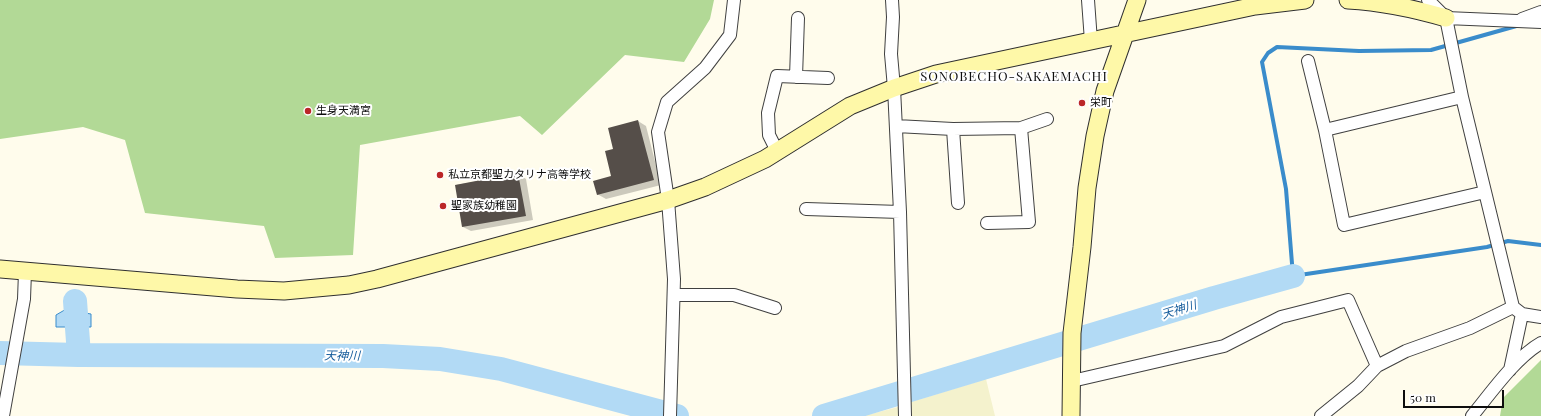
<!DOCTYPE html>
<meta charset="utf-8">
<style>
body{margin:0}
#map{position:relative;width:1541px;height:416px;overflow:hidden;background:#fffcec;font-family:"Playfair Display",serif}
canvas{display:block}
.scale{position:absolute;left:1403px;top:390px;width:101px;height:18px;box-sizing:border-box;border:2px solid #0d0d0d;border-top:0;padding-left:5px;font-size:12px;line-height:14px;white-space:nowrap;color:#0d0d0d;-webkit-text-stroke:3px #fff;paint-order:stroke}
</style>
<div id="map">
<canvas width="1541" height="416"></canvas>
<div class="scale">50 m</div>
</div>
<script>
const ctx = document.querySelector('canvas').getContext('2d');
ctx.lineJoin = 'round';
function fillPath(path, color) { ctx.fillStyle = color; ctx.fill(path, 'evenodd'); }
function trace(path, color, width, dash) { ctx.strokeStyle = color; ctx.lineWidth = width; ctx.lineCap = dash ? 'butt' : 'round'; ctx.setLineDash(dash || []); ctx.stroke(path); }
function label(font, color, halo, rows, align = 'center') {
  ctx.font = font + ' "Playfair Display","Noto Sans JP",serif'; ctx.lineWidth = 4; ctx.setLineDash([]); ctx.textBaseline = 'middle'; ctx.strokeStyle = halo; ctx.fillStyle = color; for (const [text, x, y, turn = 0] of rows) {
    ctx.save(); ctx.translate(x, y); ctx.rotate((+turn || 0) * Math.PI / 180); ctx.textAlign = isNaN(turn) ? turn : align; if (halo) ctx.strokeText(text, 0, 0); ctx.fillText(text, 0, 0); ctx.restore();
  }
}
const farmland = new Path2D(`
 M 986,379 L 995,416 L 912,416 L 911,402 Z
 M 898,407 L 898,416 L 863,416 Z`);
const forest = new Path2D(`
 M 0,0 L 714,0 L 710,19 L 684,62 L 625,55 L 542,135 L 520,116 L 360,145 L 353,255 L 275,258 L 264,226 L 145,213 L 125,140 L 83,127 L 0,139 Z
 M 1541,360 L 1541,416 L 1500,416 L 1503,398 Z`);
const water = new Path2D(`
 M 68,301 L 79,301 L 79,307 L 85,313 L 91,314 L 91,327 L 56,327 L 56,315 L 68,308 Z`);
const shadow = new Path2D(`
 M 638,121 L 646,126 L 661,185 L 606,199 L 597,194 L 612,177 L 614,149 L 609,129 Z
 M 518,174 L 526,179 L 533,220 L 471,231 L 463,227 L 456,185 Z`);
const stream = new Path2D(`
 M 1520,25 L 1431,50 L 1359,51 L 1277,47 L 1268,53 L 1262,62 L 1286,189 L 1293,276 L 1487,247 L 1508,241 L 1541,245`);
const river = new Path2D(`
 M 75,301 L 79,355
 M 0,353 L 79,355 L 383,356 L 440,359 L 501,369 L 677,416
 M 824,416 L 1214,298 L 1293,276`);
const building = new Path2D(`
 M 638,120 L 654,180 L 597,195 L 593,181 L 611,176 L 605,151 L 613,149 L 608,128 Z
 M 518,173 L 526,216 L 462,227 L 455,185 Z`);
const street = new Path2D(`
 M 892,0 L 893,17 L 891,54 L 894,88 L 900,212 L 905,416
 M 1088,0 L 1091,41
 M 1428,0 L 1446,18 L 1541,22
 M 1446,18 L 1462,97 L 1513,307 L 1522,314 L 1510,370
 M 1522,19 L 1541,12
 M 1308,61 L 1325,130 L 1344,225 L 1485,192
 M 796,77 L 798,18
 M 896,126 L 953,129 L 1021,128 L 1047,119
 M 953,129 L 958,203
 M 1325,130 L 1462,97
 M 777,151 L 769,135 L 768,113 L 777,76 L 828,78
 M 806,209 L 900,212
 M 987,223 L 1029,222 L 1021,128
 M 674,295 L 734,295 L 775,308
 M 1522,314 L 1541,317
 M 1072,381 L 1224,346 L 1281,317 L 1348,300 L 1377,366
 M 3,416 L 24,299 L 25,272
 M 670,416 L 674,279 L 668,200 L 658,132 L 667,102 L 705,68 L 730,35 L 734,0
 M 1321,416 L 1358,386 L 1377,366 L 1406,351 L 1470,328 L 1513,307
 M 1472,416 C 1490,394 1516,357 1541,343`);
const secondary = new Path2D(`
 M 1348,0 C 1383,2 1412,8 1446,18
 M 0,269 L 237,289 L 284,291 L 349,285 L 377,279 L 668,200 L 705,187 L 765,159 L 850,106 L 894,88 L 936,74 L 1255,6 L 1305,0
 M 1071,416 L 1072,333 L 1082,247 L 1087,188 L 1095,136 L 1105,91 L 1137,0`);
const markers = [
 [1082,103,4,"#bb2628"],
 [308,111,4,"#bb2628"],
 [440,175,4,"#bb2628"],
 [443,206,4,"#bb2628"]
];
const poiNames = [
 ["栄町",1090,103],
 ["生身天満宮",316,111],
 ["私立京都聖カタリナ高等学校",448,175],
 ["聖家族幼稚園",451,206]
];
const waterNames = [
 ["天神川",1179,310,-17],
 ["天神川",342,356,1]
];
const quarterNames = [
 ["SONOBECHO-SAKAEMACHI",1014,77]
];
fillPath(farmland, '#f4f2cd');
fillPath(forest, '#b2d996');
fillPath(water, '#b2daf5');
trace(water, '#3a8ccb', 1);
fillPath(shadow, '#0003');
trace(stream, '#3a8ccb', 4);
trace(river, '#b2daf5', 24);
fillPath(building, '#554e49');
trace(street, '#404040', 14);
trace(secondary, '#2f2f2f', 19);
trace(street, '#fff', 12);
trace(secondary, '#fef8a8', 17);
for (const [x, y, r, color] of markers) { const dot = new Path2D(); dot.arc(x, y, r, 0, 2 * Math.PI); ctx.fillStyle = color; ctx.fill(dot); trace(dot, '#fff', 1.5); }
label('11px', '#0d0d0d', '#fff', poiNames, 'left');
label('italic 12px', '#185e9d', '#fff', waterNames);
ctx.letterSpacing = '1px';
label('13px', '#0d0d0d', '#fff', quarterNames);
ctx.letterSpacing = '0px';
</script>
